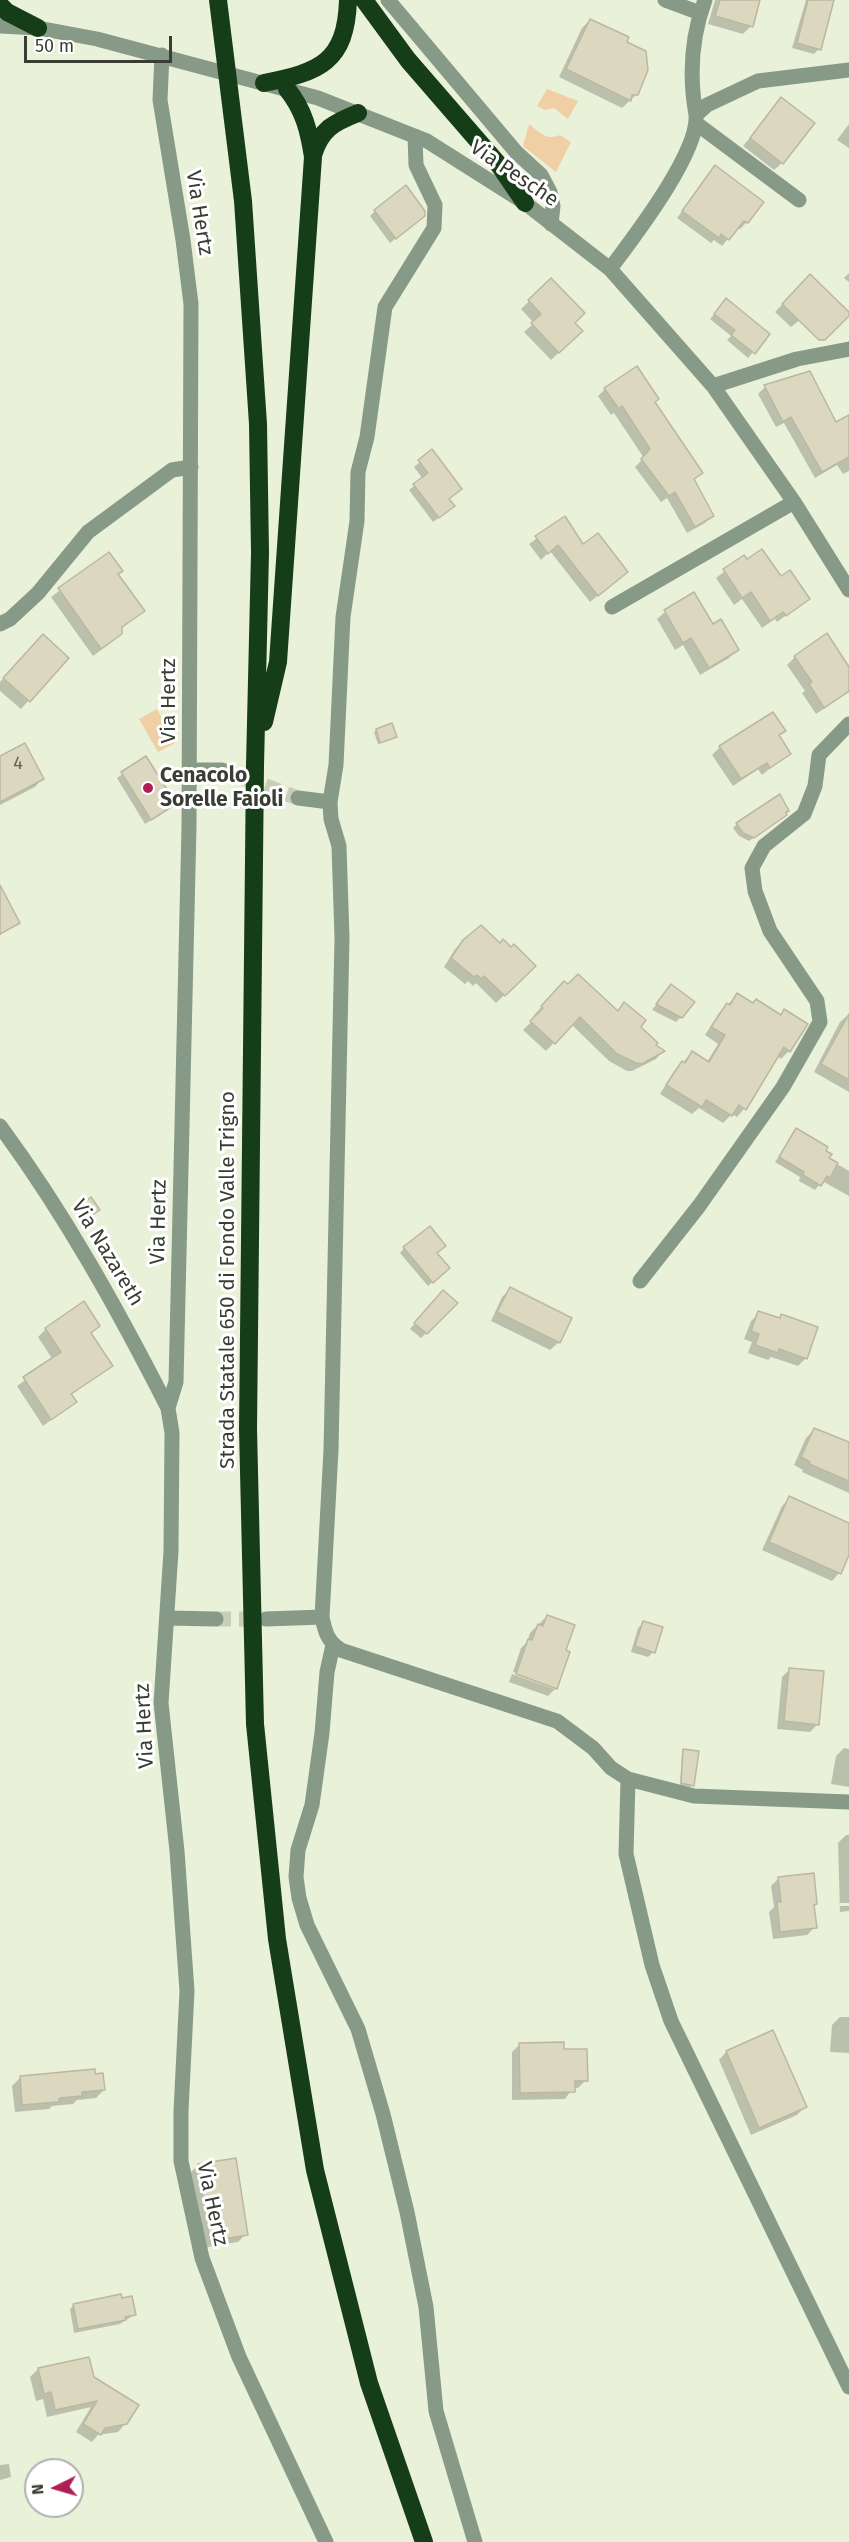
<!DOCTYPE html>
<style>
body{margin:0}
#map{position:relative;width:849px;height:2542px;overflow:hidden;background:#eaf1d9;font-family:"Fira Sans",sans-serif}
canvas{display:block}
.north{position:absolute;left:24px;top:2458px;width:60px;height:60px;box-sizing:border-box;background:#fff;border:2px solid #b0b1ae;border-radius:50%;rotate:265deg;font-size:16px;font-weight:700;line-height:24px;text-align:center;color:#3a3d34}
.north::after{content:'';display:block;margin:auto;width:21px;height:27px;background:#af1f55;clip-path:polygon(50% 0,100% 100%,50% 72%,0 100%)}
.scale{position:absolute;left:24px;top:36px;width:148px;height:27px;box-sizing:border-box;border:3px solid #3a3d34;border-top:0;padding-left:8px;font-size:18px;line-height:21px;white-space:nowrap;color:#3a3d34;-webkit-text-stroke:4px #fff;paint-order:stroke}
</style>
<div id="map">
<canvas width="849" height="2542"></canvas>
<div class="north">N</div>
<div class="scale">50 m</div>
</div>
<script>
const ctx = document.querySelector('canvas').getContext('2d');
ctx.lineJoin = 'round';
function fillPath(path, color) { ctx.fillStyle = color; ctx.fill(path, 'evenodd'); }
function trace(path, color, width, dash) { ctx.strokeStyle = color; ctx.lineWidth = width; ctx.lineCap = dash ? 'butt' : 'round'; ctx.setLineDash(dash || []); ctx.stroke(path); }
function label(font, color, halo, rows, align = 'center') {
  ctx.font = font + ' "Fira Sans",sans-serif'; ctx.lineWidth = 6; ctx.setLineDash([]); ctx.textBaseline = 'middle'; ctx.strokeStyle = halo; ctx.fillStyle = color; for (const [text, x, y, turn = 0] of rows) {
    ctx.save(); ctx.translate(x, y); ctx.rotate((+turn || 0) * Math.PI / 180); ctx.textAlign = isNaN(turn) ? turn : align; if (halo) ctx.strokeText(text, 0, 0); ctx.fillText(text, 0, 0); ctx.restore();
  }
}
const green = new Path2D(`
 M 547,89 L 578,101 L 568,119 L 554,108 L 545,110 L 537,106 Z
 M 529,124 C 540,132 545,141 560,135 L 571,142 L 556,172 L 523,146 Z
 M 157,709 L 175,743 L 158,752 L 139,719 Z`);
const shadow = new Path2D(`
 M 715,0 L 759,0 L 751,26 L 743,34 L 708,24 Z
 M 806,0 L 824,0 L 819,49 L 814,54 L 792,48 Z
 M 590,20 L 625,43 L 637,94 L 622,108 L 559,77 L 582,28 Z
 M 781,99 L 782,163 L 774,170 L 743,146 Z
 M 849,124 L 849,148 L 837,140 Z
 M 715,167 L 747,222 L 740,229 L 737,228 L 722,246 L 714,240 L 711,243 L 677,218 Z
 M 375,211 L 418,221 L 390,243 L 370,216 Z
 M 849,273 L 849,282 L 844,278 Z
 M 810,276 L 849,314 L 823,341 L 801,319 L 791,327 L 775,312 Z
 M 551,280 L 573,323 L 581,331 L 551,360 L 524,332 L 534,323 L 521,309 Z
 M 722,305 L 768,335 L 748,358 L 727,340 L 731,336 L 710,319 Z
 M 765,387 L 836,424 L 849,416 L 849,471 L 843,474 L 837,465 L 815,478 L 784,423 L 776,427 L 758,394 Z
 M 605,389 L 653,403 L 701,473 L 693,481 L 712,515 L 705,523 L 687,533 L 667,498 L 661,502 L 635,467 L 644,458 L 614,413 L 611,415 L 598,396 Z
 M 432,452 L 448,499 L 448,511 L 433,522 L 409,490 L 423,479 L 414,467 Z
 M 564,519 L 583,547 L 626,572 L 590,602 L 550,551 L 541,560 L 529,544 Z
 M 108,554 L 117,575 L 143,611 L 121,629 L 121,634 L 112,642 L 93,656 L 51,597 Z
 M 743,557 L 808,599 L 777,622 L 775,619 L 762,628 L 742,599 L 734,605 L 716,578 Z
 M 694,594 L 712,626 L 737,650 L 729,658 L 700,675 L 683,645 L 675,650 L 657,619 L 665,612 Z
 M 35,644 L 67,658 L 21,709 L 0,691 L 0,682 Z
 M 795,657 L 849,676 L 849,692 L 816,714 L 802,693 L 805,691 L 787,665 Z
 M 773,714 L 784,731 L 778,736 L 789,753 L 762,775 L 758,769 L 733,786 L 712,755 L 720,747 Z
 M 376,730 L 396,737 L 378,744 L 374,732 Z
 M 0,758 L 42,779 L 35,787 L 0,805 Z
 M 146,758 L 169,809 L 145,824 L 117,778 Z
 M 779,796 L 781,819 L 749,841 L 739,836 L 733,828 L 737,824 Z
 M 0,895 L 18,923 L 0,935 Z
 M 464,941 L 500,945 L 534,966 L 496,1003 L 476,983 L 473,986 L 468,981 L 465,984 L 444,967 L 455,949 Z
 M 564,983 L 616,1012 L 624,1004 L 654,1046 L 663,1051 L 656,1059 L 632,1071 L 627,1071 L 609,1061 L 571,1024 L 546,1051 L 523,1030 L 536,1017 L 534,1015 Z
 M 667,991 L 681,1017 L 676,1022 L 652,1010 Z
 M 737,995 L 753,1005 L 779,1016 L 785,1011 L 789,1051 L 781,1059 L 777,1056 L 744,1109 L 737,1117 L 732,1114 L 723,1123 L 699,1108 L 692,1114 L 660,1094 L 674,1071 L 692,1053 L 707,1062 L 718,1044 L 705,1035 L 719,1013 Z
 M 848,1015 L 849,1015 L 849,1092 L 814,1072 L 840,1022 Z
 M 796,1130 L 824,1151 L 827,1158 L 849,1171 L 849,1196 L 822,1181 L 815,1190 L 799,1181 L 800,1177 L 775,1162 Z
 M 77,1208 L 96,1212 L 83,1221 L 75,1210 Z
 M 404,1248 L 436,1253 L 444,1272 L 428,1286 L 400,1253 Z
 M 510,1289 L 570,1319 L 558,1343 L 550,1350 L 491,1321 L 502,1297 Z
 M 438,1297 L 456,1303 L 421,1338 L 410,1329 Z
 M 759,1313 L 778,1319 L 782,1316 L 806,1358 L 798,1366 L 771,1357 L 768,1360 L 748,1353 L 752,1342 L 744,1339 L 751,1321 Z
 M 99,1326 L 90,1334 L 111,1366 L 71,1395 L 75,1402 L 43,1426 L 17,1386 L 53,1360 L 38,1337 L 46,1329 Z
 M 814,1430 L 849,1446 L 849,1493 L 802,1472 L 803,1470 L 794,1465 L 806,1438 Z
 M 790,1498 L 849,1524 L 849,1551 L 839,1573 L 832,1581 L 762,1550 L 782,1506 Z
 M 547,1616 L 564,1651 L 556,1688 L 548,1696 L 509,1682 L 512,1674 L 554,1689 L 554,1686 L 513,1672 L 521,1648 L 527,1642 L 530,1633 Z
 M 644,1622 L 653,1652 L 648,1657 L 631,1652 L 638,1628 Z
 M 790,1669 L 818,1724 L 810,1732 L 777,1729 L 782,1677 Z
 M 844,1748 L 849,1749 L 849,1787 L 831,1784 L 836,1756 Z
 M 684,1751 L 693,1785 L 690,1787 L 680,1785 L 682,1753 Z
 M 846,1835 L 849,1835 L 849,1903 L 840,1903 L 840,1906 L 849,1906 L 849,1911 L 840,1912 L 838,1843 Z
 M 779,1878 L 816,1904 L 813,1907 L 815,1927 L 807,1935 L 773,1939 L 769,1912 L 774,1907 L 771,1886 Z
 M 840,2017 L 849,2017 L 849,2053 L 830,2052 L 832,2025 Z
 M 772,2032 L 805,2107 L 797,2115 L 751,2135 L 719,2060 L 726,2052 Z
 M 520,2044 L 562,2051 L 586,2080 L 578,2088 L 573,2088 L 565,2099 L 512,2100 L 512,2052 Z
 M 94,2076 L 104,2090 L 96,2098 L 77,2100 L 73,2104 L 52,2106 L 49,2109 L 15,2112 L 12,2086 L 20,2078 Z
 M 198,2165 L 246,2234 L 238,2242 L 202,2248 L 190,2173 Z
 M 74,2305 L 134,2315 L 120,2324 L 74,2333 L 70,2309 Z
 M 38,2369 L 92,2378 L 126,2423 L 118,2432 L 98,2435 L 92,2442 L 76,2432 L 91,2407 L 47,2417 L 43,2399 L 36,2401 L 30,2377 Z
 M 9,2464 L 11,2477 L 0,2480 L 0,2465 Z`);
const building = new Path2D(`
 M 720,0 L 760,0 L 753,27 L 715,16 Z
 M 808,0 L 834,0 L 821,50 L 797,43 Z
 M 590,19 L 629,37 L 627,42 L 646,51 L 648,70 L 638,95 L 632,95 L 631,101 L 566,69 Z
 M 781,97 L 815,123 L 783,164 L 750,138 Z
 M 715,165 L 764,202 L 748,223 L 744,221 L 729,240 L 721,234 L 719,238 L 682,211 Z
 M 406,185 L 425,211 L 425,216 L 396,239 L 374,210 Z
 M 810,274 L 849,312 L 849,316 L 825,340 L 819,340 L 782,304 Z
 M 551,278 L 585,313 L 575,323 L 583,331 L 559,353 L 531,323 L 541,314 L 528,300 Z
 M 726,298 L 770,334 L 755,354 L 731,335 L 735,330 L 714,314 Z
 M 637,366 L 659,399 L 655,402 L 703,473 L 694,479 L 714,516 L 695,527 L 675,492 L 669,496 L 641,459 L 650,449 L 622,406 L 619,409 L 604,388 Z
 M 810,371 L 836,422 L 849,415 L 849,457 L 822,472 L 791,417 L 783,422 L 764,385 Z
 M 432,449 L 462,489 L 449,499 L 455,506 L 439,518 L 413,484 L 428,473 L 418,460 Z
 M 565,516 L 583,544 L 598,533 L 628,572 L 598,596 L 558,545 L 548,554 L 535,536 Z
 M 762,549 L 781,576 L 790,570 L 810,599 L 786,616 L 783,612 L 770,621 L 751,592 L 742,598 L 723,569 L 744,555 L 747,559 Z
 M 109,552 L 123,571 L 118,574 L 145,611 L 122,627 L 122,634 L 101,649 L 58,588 Z
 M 694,592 L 713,624 L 721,619 L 739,650 L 709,668 L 691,638 L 683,643 L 664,610 Z
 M 827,633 L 849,667 L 849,691 L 824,708 L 809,684 L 812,682 L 794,656 Z
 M 43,634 L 69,658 L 30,702 L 3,678 Z
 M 773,712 L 786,731 L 779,735 L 791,754 L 770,768 L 767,763 L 741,779 L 719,746 Z
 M 392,723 L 397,737 L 380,743 L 376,729 Z
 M 25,743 L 44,779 L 0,802 L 0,756 Z
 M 146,756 L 176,804 L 151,820 L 121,772 Z
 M 780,794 L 789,811 L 786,812 L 787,815 L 754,838 L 743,833 L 736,823 Z
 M 0,885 L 20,923 L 0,934 Z
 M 481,925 L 500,943 L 503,939 L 511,947 L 514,944 L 536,966 L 505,996 L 484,976 L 482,979 L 477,975 L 474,977 L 451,958 L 463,940 Z
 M 578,974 L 618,1011 L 624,1002 L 646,1020 L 641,1027 L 658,1043 L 656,1045 L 665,1051 L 642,1064 L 636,1063 L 617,1054 L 580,1017 L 555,1044 L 530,1021 L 543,1008 L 541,1006 L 564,981 L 568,984 Z
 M 671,984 L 695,1002 L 682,1018 L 656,1004 Z
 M 737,993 L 753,1003 L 756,999 L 781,1015 L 784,1009 L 808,1024 L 790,1052 L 784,1047 L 746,1110 L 739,1105 L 732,1116 L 706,1100 L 702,1107 L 666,1085 L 682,1061 L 685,1063 L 692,1051 L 709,1062 L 725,1035 L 711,1027 L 727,1003 L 730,1005 Z
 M 849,1014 L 849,1080 L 821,1064 Z
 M 796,1128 L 828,1147 L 826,1151 L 832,1154 L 829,1158 L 838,1163 L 830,1178 L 827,1176 L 821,1186 L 803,1175 L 804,1172 L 779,1157 Z
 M 91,1197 L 100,1210 L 85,1220 L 76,1207 Z
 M 430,1226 L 446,1246 L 437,1253 L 450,1268 L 433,1283 L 403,1247 Z
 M 510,1287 L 572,1318 L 560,1343 L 497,1312 Z
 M 443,1290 L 458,1303 L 427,1334 L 414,1323 Z
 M 84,1301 L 100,1326 L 91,1333 L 113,1366 L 71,1394 L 77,1402 L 51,1420 L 23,1377 L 61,1352 L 45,1328 Z
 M 758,1311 L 780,1318 L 781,1314 L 818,1327 L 807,1359 L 779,1349 L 778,1353 L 755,1345 L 759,1334 L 751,1331 Z
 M 814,1428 L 849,1442 L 849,1481 L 809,1464 L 810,1462 L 801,1457 Z
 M 789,1496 L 849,1523 L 849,1555 L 841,1574 L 769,1542 Z
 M 547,1615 L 575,1625 L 566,1650 L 570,1652 L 557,1689 L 516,1674 L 528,1639 L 532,1640 L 538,1624 L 543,1626 Z
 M 643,1621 L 663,1627 L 655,1653 L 635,1646 Z
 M 789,1668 L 824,1671 L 819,1725 L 784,1721 Z
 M 683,1749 L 699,1751 L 694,1786 L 681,1783 Z
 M 814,1873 L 817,1904 L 814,1905 L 817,1928 L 780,1932 L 777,1902 L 781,1902 L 778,1877 Z
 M 773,2030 L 807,2107 L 759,2128 L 726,2051 Z
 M 564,2042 L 564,2049 L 587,2049 L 588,2081 L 575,2081 L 575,2092 L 520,2093 L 519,2043 Z
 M 95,2069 L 95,2074 L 103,2073 L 105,2090 L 82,2092 L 82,2096 L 60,2098 L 58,2102 L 22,2105 L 20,2076 Z
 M 236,2158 L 248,2235 L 210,2241 L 198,2164 Z
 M 121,2294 L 122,2298 L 132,2296 L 136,2315 L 125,2317 L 126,2320 L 78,2329 L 73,2304 Z
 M 89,2357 L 94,2377 L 139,2405 L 127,2424 L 105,2428 L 101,2435 L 83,2424 L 97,2401 L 55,2410 L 51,2392 L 44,2394 L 38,2368 Z`);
const minorTunnel = new Path2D(`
 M 222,770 L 298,798
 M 216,1619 L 263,1619`);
const minor = new Path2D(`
 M 388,0 L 516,152 L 541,175 L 550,192 L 553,206 L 551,224
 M 665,0 L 700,13
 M 0,26 L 38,28 L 97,39 L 318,98 L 427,141 L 525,203 L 610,269 L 713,386 L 794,502 L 849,590
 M 162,55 L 160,100 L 183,240 L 191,304 L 189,827 L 176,1382 L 168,1408 L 172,1433 L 171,1551 L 161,1703 L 177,1851 L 187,1991 L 181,2111 L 181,2161 L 202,2258 L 239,2357 L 326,2542
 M 696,115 C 689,76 691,38 705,0
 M 697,124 L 799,200
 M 610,269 C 633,238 699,153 696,115 L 707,105 L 758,81 L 849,70
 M 713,386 L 797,359 L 849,349
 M 612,607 L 794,502
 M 0,624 L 10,619 L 38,593 L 88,532 L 172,470 L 191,467
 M 190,770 L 222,770
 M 298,798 L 330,802
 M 0,1126 C 65,1214 118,1310 168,1408
 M 640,1281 L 699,1206 L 783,1087 L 820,1022 L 817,1001 L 770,931 L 755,891 L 752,868 L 764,846 L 804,814 L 815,786 L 819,755 L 849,724
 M 322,1617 L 331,1450 L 342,938 L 339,846 L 331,819 L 330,802 L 336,765 L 343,617 L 357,521 L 358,472 L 367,437 L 385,307 L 434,228 L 435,205 L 416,165 L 415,136
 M 168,1618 L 216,1619
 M 266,1619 L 322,1617 C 325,1632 328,1642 341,1650 L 557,1721 L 593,1748 L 611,1768 L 628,1779 L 694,1796 L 849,1802
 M 333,1645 L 327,1672 L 322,1733 L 312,1805 L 298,1850 L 296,1877 L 299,1898 L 307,1925 L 358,2029 L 383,2114 L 407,2212 L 426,2307 L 436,2411 L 475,2542
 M 628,1779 L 626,1854 L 652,1965 L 671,2021 L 849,2387`);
const highway = new Path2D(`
 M 218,0 L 243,201 L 258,424 L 260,553 L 255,765 L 248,1429 L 255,1724 L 277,1939 L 315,2170 L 369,2383 L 424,2542
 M 364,0 L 408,60 L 499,165 L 525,203
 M 0,5 L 7,12 L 38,28
 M 264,83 C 319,72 346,63 348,0
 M 313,155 C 321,129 333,123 358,113
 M 264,722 L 278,662 L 313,157 C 309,131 304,110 287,89`);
const markers = [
 [148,788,6,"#af1f55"]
];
const numberNames = [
 ["4",18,764]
];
const streetNames = [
 ["Via Pesche",514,174,34],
 ["Via Hertz",199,213,81],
 ["Via Hertz",169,701,-90],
 ["Via Hertz",159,1222,-89],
 ["Via Nazareth",107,1253,59],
 ["Strada Statale 650 di Fondo Valle Trigno",228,1280,-90],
 ["Via Hertz",145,1726,-93],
 ["Via Hertz",212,2204,78]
];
const poiNames = [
 ["Cenacolo",160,776],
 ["Sorelle Faioli",160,800]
];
fillPath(green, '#f0cfa4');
fillPath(shadow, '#0003');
fillPath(building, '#dcd8bf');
trace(building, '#bcb79f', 1.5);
trace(minorTunnel, '#c7cdb8', 15, [15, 8]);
trace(minor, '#879a87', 15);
trace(highway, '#153d18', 18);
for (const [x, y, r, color] of markers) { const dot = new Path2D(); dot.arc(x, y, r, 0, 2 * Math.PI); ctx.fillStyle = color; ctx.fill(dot); trace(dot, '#fff', 2); }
label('18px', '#626457', null, numberNames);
label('21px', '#3a3d34', '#fff', streetNames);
label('bold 21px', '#3a3d34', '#fff', poiNames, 'left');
</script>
